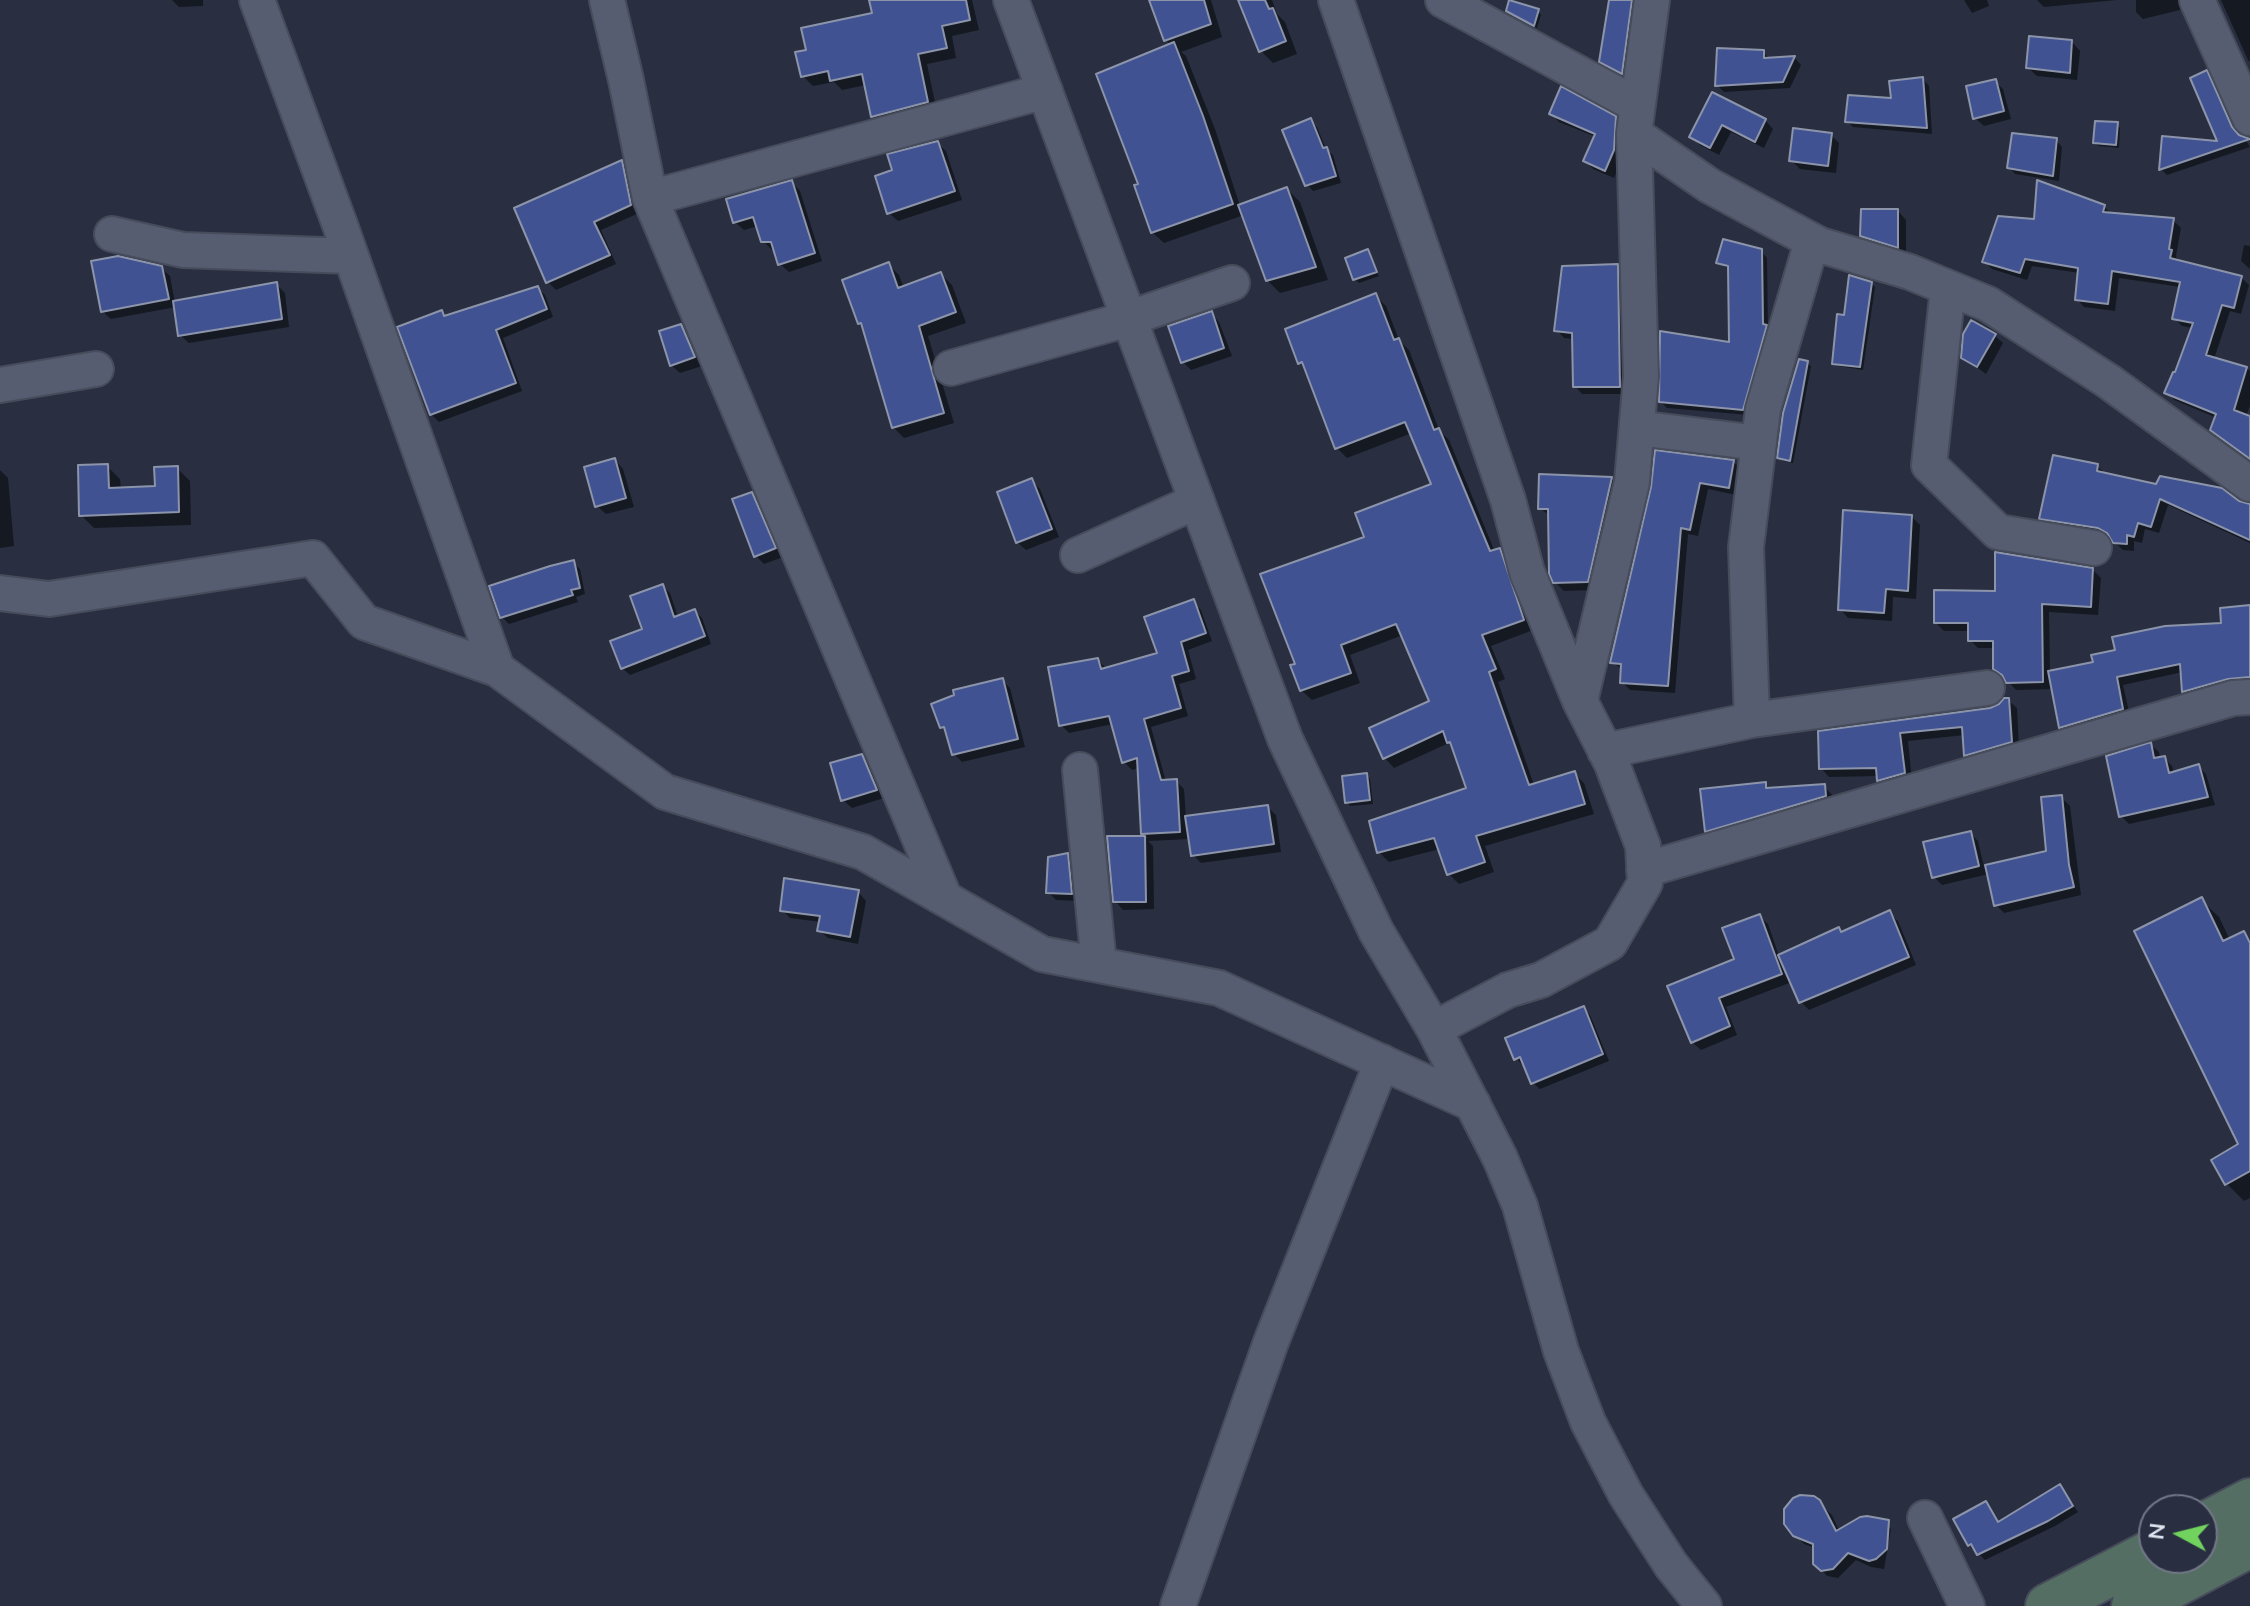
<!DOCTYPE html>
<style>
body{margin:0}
#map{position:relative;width:2250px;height:1606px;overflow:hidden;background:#292f41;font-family:Mulish,sans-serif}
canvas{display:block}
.north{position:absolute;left:2138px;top:1494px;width:80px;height:80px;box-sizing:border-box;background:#292f41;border:2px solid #727787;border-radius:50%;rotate:277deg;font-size:22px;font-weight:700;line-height:32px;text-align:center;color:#dfe3ef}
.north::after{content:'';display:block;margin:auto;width:28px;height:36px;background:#71d25e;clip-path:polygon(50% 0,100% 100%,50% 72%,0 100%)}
</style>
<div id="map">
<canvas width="2250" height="1606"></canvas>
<div class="north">N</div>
</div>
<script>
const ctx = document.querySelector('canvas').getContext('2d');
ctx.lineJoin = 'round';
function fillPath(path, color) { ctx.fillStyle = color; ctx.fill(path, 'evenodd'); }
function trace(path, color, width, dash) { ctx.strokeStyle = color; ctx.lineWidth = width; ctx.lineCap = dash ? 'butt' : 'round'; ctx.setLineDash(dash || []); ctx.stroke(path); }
const shadow = new Path2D(`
 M 172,0 L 203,0 L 203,6 L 179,7 Z
 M 871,0 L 972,0 L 979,30 L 952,36 L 956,58 L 927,64 L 937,112 L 883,126 L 873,116 L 866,85 L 842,90 L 834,82 L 813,86 L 803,76 L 808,51 L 875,14 Z
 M 1151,0 L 1211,0 L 1222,37 L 1181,52 L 1186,56 L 1215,129 L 1240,206 L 1287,189 L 1300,202 L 1328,280 L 1280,293 L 1267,280 L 1244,215 L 1164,243 L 1152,232 L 1141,185 L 1171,46 L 1166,40 Z
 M 1241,0 L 1272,0 L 1277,14 L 1285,22 L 1297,54 L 1273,63 L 1261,51 Z
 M 1611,0 L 1642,0 L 1630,81 L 1610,70 L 1601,61 Z
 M 1964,0 L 1987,0 L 1989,6 L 1972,13 Z
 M 2037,0 L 2117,0 L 2044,7 Z
 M 2136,0 L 2186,0 L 2184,9 L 2143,19 L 2136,12 Z
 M 2221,0 L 2250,0 L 2250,62 L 2248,60 Z
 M 1508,11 L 1538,11 L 1541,15 L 1537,28 Z
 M 2072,42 L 2080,51 L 2077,80 L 2037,76 L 2028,68 Z
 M 1763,52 L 1770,59 L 1795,58 L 1801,65 L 1790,88 L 1724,92 L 1717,85 Z
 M 2206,73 L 2212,79 L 2237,135 L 2247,142 L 2250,147 L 2167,175 L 2161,169 L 2220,143 Z
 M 1923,79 L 1929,86 L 1932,134 L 1853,127 L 1847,121 L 1894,100 Z
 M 1995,81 L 2003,89 L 2011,119 L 1984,126 L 1975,118 Z
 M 1713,95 L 1765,120 L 1773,129 L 1764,148 L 1731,132 L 1719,155 L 1700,145 L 1691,137 Z
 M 1551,113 L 1615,118 L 1624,127 L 1622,159 L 1614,178 L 1593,169 L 1585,161 L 1596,137 L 1559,122 Z
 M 1310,120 L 1317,127 L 1326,149 L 1333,155 L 1341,183 L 1313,191 L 1307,184 Z
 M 2117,124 L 2120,128 L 2119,148 L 2098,146 L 2095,143 Z
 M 1831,135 L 1839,143 L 1836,173 L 1800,169 L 1791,160 Z
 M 2056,140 L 2062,147 L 2059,181 L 2015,174 L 2009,167 Z
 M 937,143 L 946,151 L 962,200 L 898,221 L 889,213 L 895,171 Z
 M 622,163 L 630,171 L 639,213 L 601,230 L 616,264 L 556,290 L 548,282 Z
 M 792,182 L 800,191 L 822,261 L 789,272 L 780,264 L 775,250 L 772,250 L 763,241 L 758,226 L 744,230 L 735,222 Z
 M 2104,207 L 2112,214 L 2173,220 L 2181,228 L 2176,256 L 2178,262 L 2241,277 L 2249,285 L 2241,314 L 2230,311 L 2214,359 L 2250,370 L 2250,406 L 2246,416 L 2250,418 L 2250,459 L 2212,429 L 2217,418 L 2174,400 L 2167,392 L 2176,375 L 2193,328 L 2182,326 L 2174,318 L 2181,287 L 2119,278 L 2115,311 L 2084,307 L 2077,299 L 2080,273 L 2032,266 L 2027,280 L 1992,269 L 1985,262 L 2036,222 Z
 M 1898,211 L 1906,220 L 1906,254 L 1871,244 L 1862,235 Z
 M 2244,245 L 2250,246 L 2250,269 L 2241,261 Z
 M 1761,251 L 1767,258 L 1768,329 L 1772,333 L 1749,415 L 1667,408 L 1661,402 L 1731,345 L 1730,270 L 1718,262 Z
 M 1368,252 L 1379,276 L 1359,283 L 1355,279 Z
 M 888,264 L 899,275 L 904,288 L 941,274 L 952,285 L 966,323 L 928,336 L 954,423 L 904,438 L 893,427 L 864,328 L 859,323 Z
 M 1617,266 L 1625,274 L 1627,394 L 1582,394 L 1575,386 L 1574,339 L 1564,338 L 1557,330 Z
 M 161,268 L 170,276 L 175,303 L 276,284 L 285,293 L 289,327 L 189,343 L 180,335 L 176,307 L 111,319 L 102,311 Z
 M 1871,283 L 1875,287 L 1863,370 L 1838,366 L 1834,363 L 1846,317 Z
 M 537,288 L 545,295 L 553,317 L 503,338 L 522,391 L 439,422 L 431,414 L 442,312 L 446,317 Z
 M 1375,295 L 1386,306 L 1399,340 L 1409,350 L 1439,430 L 1449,440 L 1495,552 L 1499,550 L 1510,560 L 1533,630 L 1491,646 L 1505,679 L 1498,682 L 1534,785 L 1574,773 L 1584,783 L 1594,814 L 1485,846 L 1494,872 L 1459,884 L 1449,874 L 1440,849 L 1389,862 L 1379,852 L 1468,789 L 1454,748 L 1449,743 L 1394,768 L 1384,757 L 1431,702 L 1403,635 L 1350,655 L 1360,683 L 1312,700 L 1301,690 L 1297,665 L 1367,538 L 1434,486 L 1412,433 L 1347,458 L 1336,447 L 1308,371 L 1300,362 Z
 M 1211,313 L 1219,322 L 1232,356 L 1191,370 L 1183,362 Z
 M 681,326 L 689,334 L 702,366 L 680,373 L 671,365 Z
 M 1994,335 L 2003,343 L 1986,374 L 1963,357 Z
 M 1807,363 L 1811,366 L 1793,463 L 1783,461 L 1779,457 Z
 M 615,460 L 623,469 L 634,507 L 606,514 L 597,506 Z
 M 1734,462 L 1741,470 L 1736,495 L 1708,489 L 1698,536 L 1688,534 L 1675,693 L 1630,690 L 1622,682 L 1623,670 L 1612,662 L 1653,487 Z
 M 107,466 L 120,479 L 121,490 L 157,488 L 177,468 L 190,481 L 191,525 L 94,528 L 81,515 Z
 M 2097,466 L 2105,473 L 2250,506 L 2250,543 L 2168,505 L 2159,533 L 2145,529 L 2142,543 L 2134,541 L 2134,551 L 2123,550 L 2107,535 L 2049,525 L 2041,518 Z
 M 0,470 L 8,478 L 14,546 L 0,548 Z
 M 1612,479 L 1620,487 L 1596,590 L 1564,591 L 1555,582 L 1550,516 L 1540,508 Z
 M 1032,481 L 1040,489 L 1059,537 L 1026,550 L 1017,542 Z
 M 751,494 L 760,502 L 783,557 L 764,564 L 756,556 Z
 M 1912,517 L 1920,525 L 1916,599 L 1893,597 L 1892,621 L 1848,618 L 1840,609 Z
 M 573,563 L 580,569 L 585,594 L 576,597 L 578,602 L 509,624 L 502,617 Z
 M 2092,569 L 2101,578 L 2098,615 L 2049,612 L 2050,673 L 2095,664 L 2223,625 L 2250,607 L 2250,685 L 2191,698 L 2184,691 L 2183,672 L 2123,685 L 2130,716 L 2068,734 L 2061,727 L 2054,689 L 2016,690 L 1995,668 L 1995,648 L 1978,648 L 1970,640 L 1970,631 L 1944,631 L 1936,623 L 1997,593 Z
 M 663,586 L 670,593 L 678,617 L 695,611 L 702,618 L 711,644 L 630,675 L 622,668 L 644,630 Z
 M 1193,602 L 1201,610 L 1212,641 L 1188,650 L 1196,679 L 1179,684 L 1188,716 L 1151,727 L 1166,782 L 1176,781 L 1184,789 L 1186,818 L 1267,807 L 1276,815 L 1281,852 L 1201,863 L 1193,855 L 1190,839 L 1148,841 L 1153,846 L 1154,909 L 1123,910 L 1115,901 L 1109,838 L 1148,838 L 1143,833 L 1139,768 L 1132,770 L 1124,762 L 1113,724 L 1069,733 L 1061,725 L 1098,660 L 1107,669 L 1159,654 Z
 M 1002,680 L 1010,688 L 1025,747 L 962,762 L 954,754 L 948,733 L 942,727 L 956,696 Z
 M 2008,700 L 2017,708 L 2019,750 L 1974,763 L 1966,755 L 1965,735 L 1908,741 L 1912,781 L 1888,788 L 1879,776 L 1829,777 L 1821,768 L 1820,733 L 1990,710 Z
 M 2151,745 L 2159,752 L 2160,759 L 2164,758 L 2172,766 L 2174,773 L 2198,766 L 2206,774 L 2215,805 L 2129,824 L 2121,816 Z
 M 862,756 L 870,764 L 884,798 L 852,808 L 843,800 Z
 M 1367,775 L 1370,779 L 1373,804 L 1350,806 L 1347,802 Z
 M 1765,785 L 1770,790 L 1824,786 L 1832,795 L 1833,805 L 1715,839 L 1707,831 Z
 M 2061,797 L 2070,806 L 2081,895 L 2004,913 L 1996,905 L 1989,874 L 1942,885 L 1934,877 L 1970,833 L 1978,841 L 1984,867 L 2048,852 Z
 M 1067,855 L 1076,864 L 1079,901 L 1056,900 L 1048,892 Z
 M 858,892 L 866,901 L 858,944 L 828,938 L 819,930 L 821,922 L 790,918 L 782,910 Z
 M 2201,900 L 2219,917 L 2230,940 L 2244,933 L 2250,940 L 2250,1198 L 2244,1201 L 2227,1184 L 2241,1144 Z
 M 1889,913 L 1898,921 L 1916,965 L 1809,1010 L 1801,1002 L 1792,982 L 1726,1007 L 1737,1035 L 1701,1050 L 1692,1042 L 1759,916 L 1768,924 L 1779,956 L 1838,929 L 1843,933 Z
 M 1584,1008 L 1590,1015 L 1609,1061 L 1540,1089 L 1533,1083 L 1525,1064 L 1522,1065 L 1516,1058 Z
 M 2060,1486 L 2078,1512 L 2055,1526 L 1985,1560 L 1969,1544 L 1985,1503 L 1999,1524 Z
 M 1813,1497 L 1832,1515 L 1839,1531 L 1883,1521 L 1891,1529 L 1884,1569 L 1871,1567 L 1856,1560 L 1838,1578 L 1827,1576 L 1815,1563 L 1815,1548 L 1804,1544 L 1795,1535 Z`);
const building = new Path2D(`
 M 869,0 L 966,0 L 970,20 L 942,26 L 947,48 L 918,54 L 928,102 L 871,117 L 862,74 L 830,81 L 828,71 L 801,77 L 795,52 L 806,50 L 801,28 L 872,13 Z
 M 1149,0 L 1204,0 L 1211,24 L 1164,41 Z
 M 1238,0 L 1265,0 L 1269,9 L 1273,8 L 1286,41 L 1259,52 Z
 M 1509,0 L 1539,9 L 1534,26 L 1506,11 Z
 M 1609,0 L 1632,0 L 1622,74 L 1599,62 Z
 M 2029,36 L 2072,40 L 2070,73 L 2026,68 Z
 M 1174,42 L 1203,116 L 1233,204 L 1151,233 L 1134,185 L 1138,184 L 1096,74 Z
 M 1717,48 L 1764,50 L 1764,58 L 1795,56 L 1783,82 L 1715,86 Z
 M 2207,70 L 2232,127 L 2239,135 L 2250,139 L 2159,170 L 2162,136 L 2217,141 L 2190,78 Z
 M 1923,77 L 1927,128 L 1845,122 L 1848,95 L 1891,98 L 1889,81 Z
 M 1996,79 L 2004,111 L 1973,119 L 1966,86 Z
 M 1561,86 L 1616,116 L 1614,150 L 1605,171 L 1583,161 L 1595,134 L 1549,114 Z
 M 1712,92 L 1766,119 L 1755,142 L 1722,125 L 1710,148 L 1689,137 Z
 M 1311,118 L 1323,148 L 1327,147 L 1336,176 L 1305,186 L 1282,130 Z
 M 2095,121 L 2118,122 L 2116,145 L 2093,143 Z
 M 1793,128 L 1832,133 L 1828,166 L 1789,161 Z
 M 2012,133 L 2057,138 L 2053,176 L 2007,168 Z
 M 938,141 L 955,191 L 887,214 L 875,176 L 892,170 L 887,154 Z
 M 622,160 L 631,205 L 594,222 L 610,255 L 546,283 L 514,208 Z
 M 792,180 L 815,253 L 778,265 L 771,242 L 761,242 L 753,217 L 733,223 L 726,199 Z
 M 2037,180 L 2105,205 L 2103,212 L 2174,218 L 2169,249 L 2172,250 L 2170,258 L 2242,276 L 2234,308 L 2222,305 L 2206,355 L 2247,367 L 2234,410 L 2250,416 L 2250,459 L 2210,430 L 2216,414 L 2164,393 L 2173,372 L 2175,372 L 2193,323 L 2172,319 L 2180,282 L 2112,271 L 2108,304 L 2075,300 L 2078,268 L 2025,259 L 2020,273 L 1982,262 L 1998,216 L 2034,219 Z
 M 1287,187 L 1316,267 L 1266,281 L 1238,205 Z
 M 1861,209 L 1898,209 L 1898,248 L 1860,236 Z
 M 1723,239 L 1762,249 L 1763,324 L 1767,325 L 1743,410 L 1659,402 L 1660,331 L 1729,342 L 1728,266 L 1716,263 Z
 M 1368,249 L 1377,272 L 1353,280 L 1345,258 Z
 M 118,256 L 162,266 L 169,299 L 101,312 L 91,261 Z
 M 889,262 L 898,288 L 941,272 L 956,312 L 919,326 L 944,413 L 892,428 L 861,323 L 858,324 L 842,280 Z
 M 1618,264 L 1620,387 L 1573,387 L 1572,333 L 1554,331 L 1562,266 Z
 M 1849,275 L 1872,282 L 1860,367 L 1832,364 L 1837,314 L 1844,315 Z
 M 277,282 L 282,319 L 178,336 L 173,301 Z
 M 538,286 L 547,309 L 496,330 L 516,383 L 430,415 L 397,327 L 442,310 L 444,316 Z
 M 1376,293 L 1394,340 L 1399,338 L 1434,430 L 1439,428 L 1490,551 L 1500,548 L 1524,620 L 1482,635 L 1496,669 L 1489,672 L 1529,785 L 1575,771 L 1585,804 L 1476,836 L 1485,862 L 1447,875 L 1434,838 L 1377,853 L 1369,821 L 1466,788 L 1450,742 L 1447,743 L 1443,731 L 1383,759 L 1369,728 L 1429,701 L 1396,624 L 1341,645 L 1351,673 L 1300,691 L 1290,665 L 1295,664 L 1260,574 L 1364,537 L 1355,513 L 1431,484 L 1405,422 L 1335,449 L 1302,362 L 1298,364 L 1285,329 Z
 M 1212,311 L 1224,348 L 1181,363 L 1168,326 Z
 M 1971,320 L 1996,334 L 1977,367 L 1961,358 L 1963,334 Z
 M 681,324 L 695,357 L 670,366 L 659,331 Z
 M 1799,359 L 1808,361 L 1790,461 L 1777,458 L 1783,413 Z
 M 1655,450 L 1734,460 L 1729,488 L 1700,483 L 1690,530 L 1681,528 L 1668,686 L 1620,683 L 1621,664 L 1610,663 L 1651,487 Z
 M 2053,455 L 2098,464 L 2097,471 L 2156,484 L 2160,476 L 2222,488 L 2239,501 L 2250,504 L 2250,540 L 2160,499 L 2151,527 L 2138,523 L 2134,537 L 2127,535 L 2127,544 L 2113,543 L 2107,533 L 2098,528 L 2039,519 Z
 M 615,458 L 626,498 L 595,507 L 584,467 Z
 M 108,464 L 109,488 L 155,486 L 154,467 L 178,466 L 179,512 L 79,516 L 78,465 Z
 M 1539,474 L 1612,477 L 1588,582 L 1553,583 L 1549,574 L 1548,509 L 1538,509 Z
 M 1032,478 L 1052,529 L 1016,543 L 997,492 Z
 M 752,492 L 776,548 L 754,557 L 732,499 Z
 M 1843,510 L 1912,515 L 1908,591 L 1886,589 L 1884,613 L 1838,610 Z
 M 1995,552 L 2093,568 L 2091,607 L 2042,604 L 2043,682 L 2006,683 L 2002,675 L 1993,669 L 1993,641 L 1968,641 L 1968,623 L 1934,623 L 1934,590 L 1995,591 Z
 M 574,560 L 580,588 L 571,590 L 573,595 L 500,618 L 489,586 L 550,566 Z
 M 663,584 L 674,617 L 695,609 L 705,636 L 621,669 L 610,641 L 642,629 L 630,596 Z
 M 1194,599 L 1206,633 L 1181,642 L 1189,671 L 1172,676 L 1181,708 L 1144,719 L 1161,780 L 1177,779 L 1180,832 L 1141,834 L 1137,758 L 1122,763 L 1109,716 L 1059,726 L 1048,667 L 1098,658 L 1101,669 L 1157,653 L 1144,617 Z
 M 2250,605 L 2250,677 L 2228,679 L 2182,692 L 2180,664 L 2117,677 L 2123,709 L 2059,728 L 2048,671 L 2093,662 L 2091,655 L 2115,650 L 2112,637 L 2165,626 L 2221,623 L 2220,608 Z
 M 1003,678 L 1018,739 L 952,755 L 944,727 L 940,728 L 931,704 L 954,695 L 953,690 Z
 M 2004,698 L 2009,698 L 2012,742 L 1964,756 L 1962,727 L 1900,733 L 1905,773 L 1877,781 L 1876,768 L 1819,769 L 1818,731 L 1990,708 L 1999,704 Z
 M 2151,742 L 2154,758 L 2165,756 L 2169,773 L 2199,764 L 2208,797 L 2119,817 L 2106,756 Z
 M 862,754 L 877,790 L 841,801 L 830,763 Z
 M 1367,773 L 1370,800 L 1345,803 L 1342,776 Z
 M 1766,782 L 1766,788 L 1825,784 L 1826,796 L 1705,832 L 1700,789 Z
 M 2062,795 L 2069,865 L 2074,887 L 1994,906 L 1985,865 L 2046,851 L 2041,797 Z
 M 1268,805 L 1274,844 L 1191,856 L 1185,816 Z
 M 1971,831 L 1979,866 L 1932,878 L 1923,842 Z
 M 1107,836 L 1145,836 L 1146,902 L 1113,902 Z
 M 1068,853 L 1072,894 L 1046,893 L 1048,857 Z
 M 784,878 L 859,890 L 850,937 L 817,931 L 820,916 L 780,911 Z
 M 2202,897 L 2223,941 L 2244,931 L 2250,943 L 2250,1171 L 2225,1185 L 2211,1160 L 2238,1144 L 2134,931 Z
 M 1890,910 L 1909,957 L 1799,1003 L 1778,955 L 1839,927 L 1841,932 Z
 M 1760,914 L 1782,974 L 1719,998 L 1730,1026 L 1691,1043 L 1667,986 L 1734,959 L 1722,928 Z
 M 1584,1006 L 1603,1054 L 1531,1084 L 1520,1057 L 1514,1060 L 1505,1038 Z
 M 2060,1484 L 2073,1506 L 2048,1521 L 1977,1555 L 1971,1544 L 1968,1546 L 1953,1519 L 1986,1501 L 1998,1522 Z
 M 1800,1495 L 1814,1496 L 1820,1500 L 1836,1531 L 1860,1517 L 1867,1516 L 1889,1520 L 1887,1549 L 1876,1559 L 1869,1561 L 1848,1553 L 1833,1569 L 1821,1571 L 1813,1564 L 1813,1544 L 1793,1536 L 1784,1524 L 1784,1509 L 1793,1498 Z`);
const minor = new Path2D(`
 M 257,0 L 340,225 L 497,669
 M 607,0 L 626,80 L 650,198
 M 1011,0 L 1285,739 L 1376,931 L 1434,1029 L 1500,1158 L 1520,1206 L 1561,1351 L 1588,1422 L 1626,1495 L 1671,1565 L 1704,1606
 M 1336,0 L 1508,500 L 1527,572 L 1580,701 L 1612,764 L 1643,846 L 1645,883 L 1610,943 L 1541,980 L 1508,990 L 1434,1029
 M 1443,0 L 1637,105
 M 2197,0 L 2250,118
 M 1634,134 L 1710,186 L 1820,245 L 1910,272 L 1988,304 L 2108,381 L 2250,484
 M 112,234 L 183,250 L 351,256
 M 1948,288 L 1929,465 L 1998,532 L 2094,548
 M 951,368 L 1121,321 L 1232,283
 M 0,385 L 96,369
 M 1637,428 L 1759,443
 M 1078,555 L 1197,501
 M 0,593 L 49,599 L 313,558 L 364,622 L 497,669 L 665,792 L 863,852 L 1042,954 L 1219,988 L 1473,1104
 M 1580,701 L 1632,482 L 1641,376 L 1634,134 L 1652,0
 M 1752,720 L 1987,688
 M 1605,751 L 1752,720 L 1746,547 L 1763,409 L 1812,241
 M 1080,770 L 1099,965
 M 1644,870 C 1841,814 2036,754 2233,698 L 2250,697
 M 945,899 L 650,198 L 1045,91
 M 1925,1518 L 1967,1606
 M 1178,1606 L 1271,1342 L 1382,1062`);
const secondary = new Path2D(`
 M 2202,1526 L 2250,1501
 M 2048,1606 L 2154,1551
 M 2134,1606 L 2250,1545`);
fillPath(shadow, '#0007');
fillPath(building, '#405292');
trace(building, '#8c94aa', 2);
trace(minor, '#474c5b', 38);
trace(secondary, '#474c5b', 48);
trace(minor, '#565d71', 34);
trace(secondary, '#546e63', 44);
</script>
